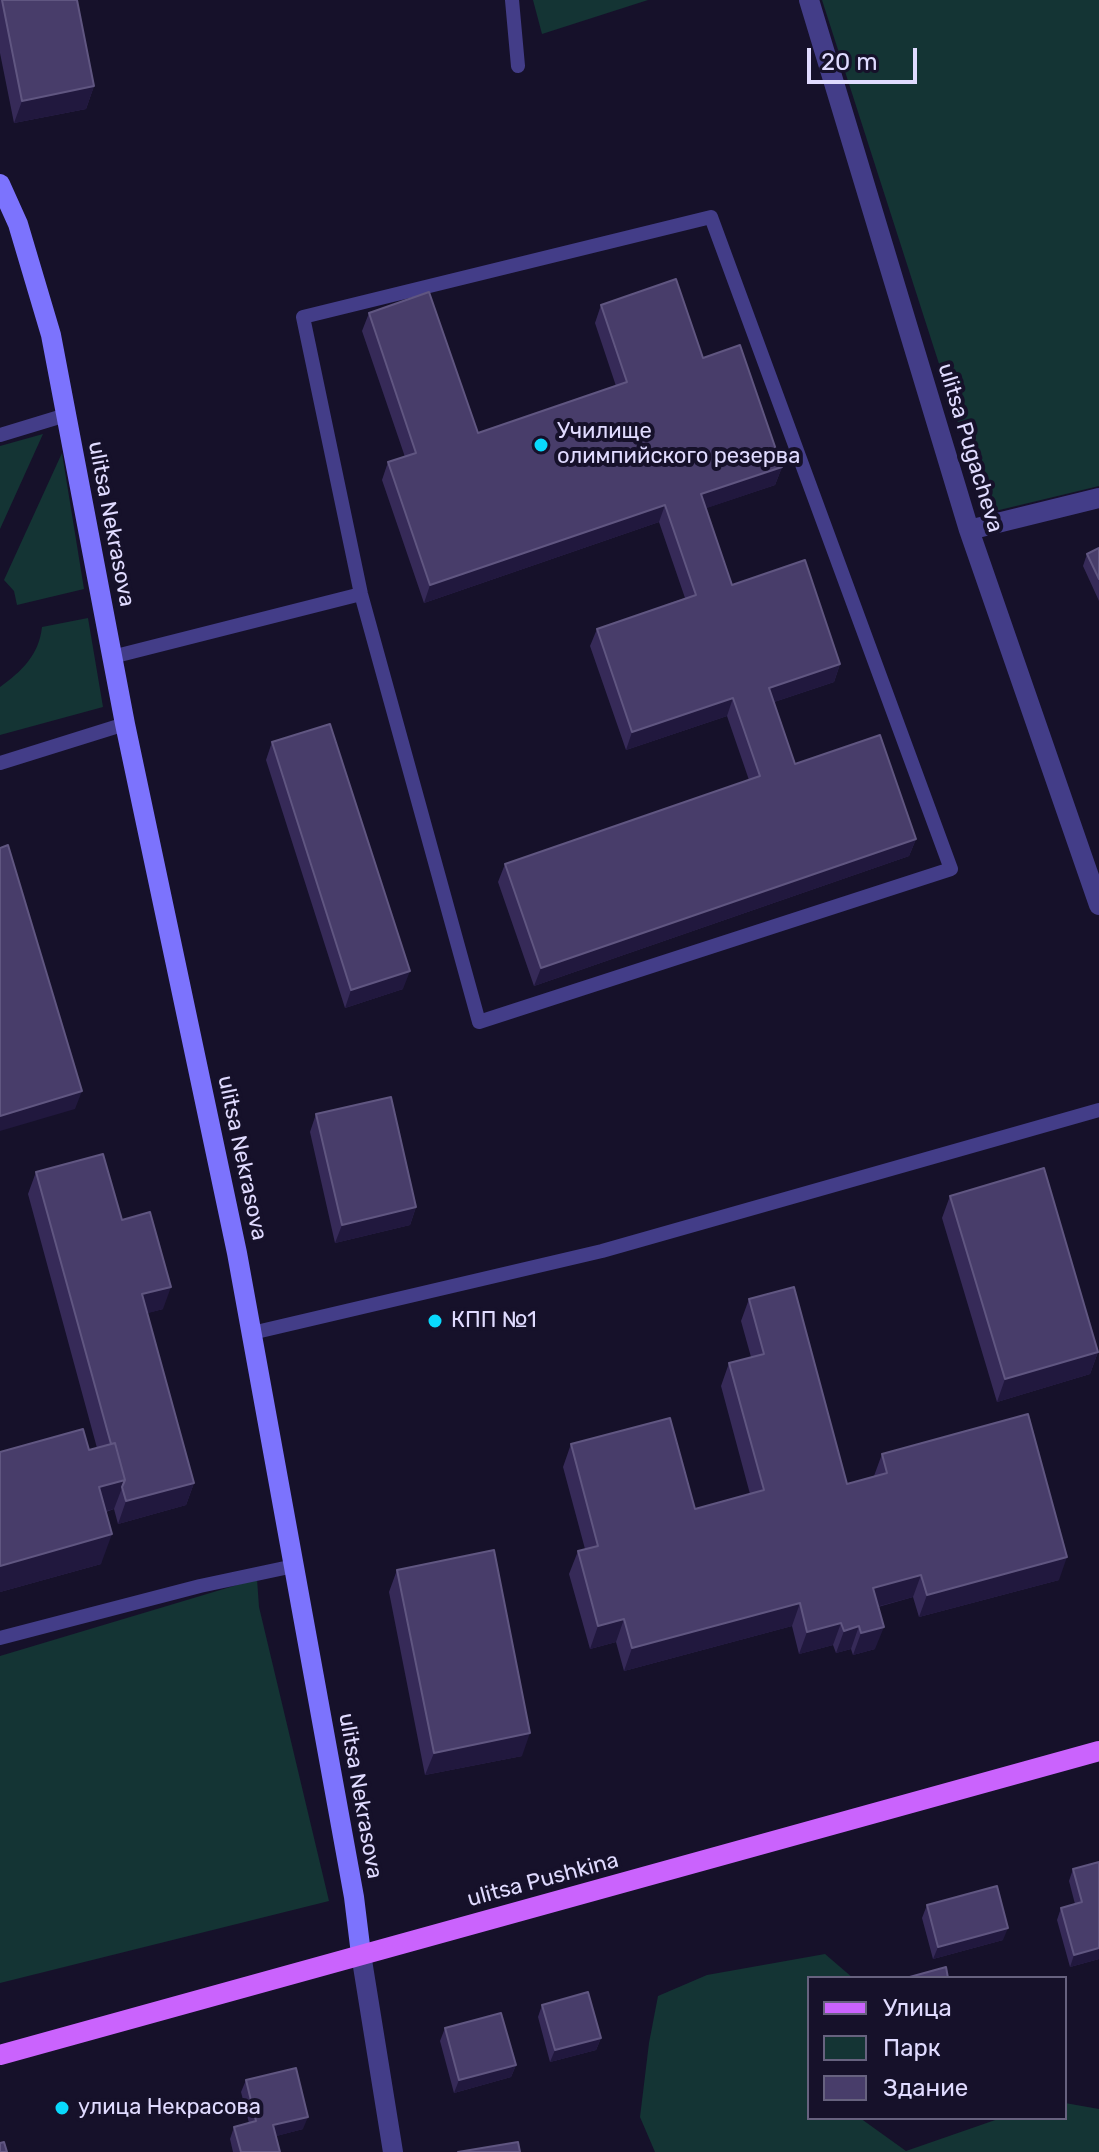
<!DOCTYPE html>
<meta charset="utf-8">
<style>
body{margin:0}
#map{position:relative;width:1099px;height:2152px;overflow:hidden;background:#16112a;font-family:Rubik,sans-serif}
canvas{display:block}
.legend{position:absolute;left:807px;top:1976px;width:260px;height:144px;box-sizing:border-box;background:#16112a;border:2px solid #67627f;margin:0;padding:10px 14px;list-style:none;font-size:24px;color:#e0dbff}
.legend li{display:flex;align-items:center;gap:16px;height:40px}
.legend b{width:40px;border:2px solid #67627f}
.scale{position:absolute;left:807px;top:48px;width:110px;height:36px;box-sizing:border-box;border:4px solid #e0dbff;border-top:0;padding-left:10px;font-size:24px;line-height:28px;white-space:nowrap;color:#e0dbff;-webkit-text-stroke:6px #16112a;paint-order:stroke}
</style>
<div id="map">
<canvas width="1099" height="2152"></canvas>
<ul class="legend">
<li><b style="height:10px;background:#ca63fd"></b>Улица</li>
<li><b style="height:22px;background:#143434"></b>Парк</li>
<li><b style="height:22px;background:#483d6a"></b>Здание</li>
</ul>
<div class="scale">20 m</div>
</div>
<script>
const ctx = document.querySelector('canvas').getContext('2d');
ctx.lineJoin = 'round';
function fillPath(path, color) { ctx.fillStyle = color; ctx.fill(path, 'evenodd'); }
function trace(path, color, width, dash) { ctx.strokeStyle = color; ctx.lineWidth = width; ctx.lineCap = dash ? 'butt' : 'round'; ctx.setLineDash(dash || []); ctx.stroke(path); }
function label(font, color, halo, rows, align = 'center') {
  ctx.font = font + ' Rubik,sans-serif'; ctx.lineWidth = 8; ctx.setLineDash([]); ctx.textBaseline = 'middle'; ctx.strokeStyle = halo; ctx.fillStyle = color; for (const [text, x, y, turn = 0] of rows) {
    ctx.save(); ctx.translate(x, y); ctx.rotate((+turn || 0) * Math.PI / 180); ctx.textAlign = isNaN(turn) ? turn : align; if (halo) ctx.strokeText(text, 0, 0); ctx.fillText(text, 0, 0); ctx.restore();
  }
}
const green = new Path2D(`
 M 533,0 L 648,0 L 542,34 Z
 M 822,0 L 1099,0 L 1099,486 L 987,513 Z
 M 43,434 L 0,529 L 0,446 Z
 M 62,453 L 84,589 L 17,605 L 14,591 L 4,580 Z
 M 88,618 L 103,707 L 0,735 L 0,687 C 22,671 39,655 42,627 Z
 M 257,1579 L 259,1607 L 329,1901 L 0,1983 L 0,1656 Z
 M 825,1954 L 853,1978 L 809,1978 L 809,2118 L 860,2118 L 906,2151 L 1001,2118 L 1065,2118 L 1065,2103 L 1099,2109 L 1099,2152 L 655,2152 L 640,2117 L 649,2043 L 658,1996 L 707,1975 Z`);
const service = new Path2D(`
 M 512,0 L 518,66
 M 711,217 L 951,869 L 479,1022 L 361,594 L 303,317 Z
 M 0,435 L 66,415
 M 112,657 L 361,594
 M 0,763 L 125,724
 M 252,1333 L 602,1251 L 1099,1110
 M 0,1638 L 200,1586 L 294,1566`);
const minor = new Path2D(`
 M 809,0 L 969,530 L 1099,905
 M 969,530 L 1099,498
 M 361,1954 L 393,2152`);
const secondary = new Path2D(`
 M 0,184 L 18,224 L 51,335 L 125,724 L 237,1253 L 354,1897 L 361,1954`);
const primary = new Path2D(`
 M 0,2055 L 1099,1751`);
const wall = new Path2D(`
 M 0,0 L 77,0 L 94,86 L 86,109 L 14,123 L 0,53 Z
 M 601,305 L 703,358 L 782,467 L 775,485 L 706,508 L 732,585 L 840,664 L 834,682 L 774,702 L 795,764 L 916,839 L 909,856 L 534,986 L 498,882 L 505,864 L 749,780 L 727,716 L 626,750 L 590,646 L 597,629 L 685,598 L 659,522 L 424,603 L 382,480 L 388,462 L 405,457 L 362,331 L 369,313 L 478,433 L 616,386 L 595,323 Z
 M 1099,548 L 1099,601 L 1083,566 L 1087,554 Z
 M 272,742 L 403,989 L 345,1008 L 266,760 Z
 M 316,1114 L 416,1207 L 410,1225 L 335,1243 L 310,1132 Z
 M 36,1172 L 122,1220 L 163,1309 L 147,1313 L 194,1483 L 186,1505 L 118,1524 L 114,1509 L 106,1512 L 101,1564 L 0,1592 L 0,1452 L 89,1450 L 97,1448 L 28,1194 Z
 M 950,1196 L 1098,1352 L 1090,1374 L 997,1402 L 942,1218 Z
 M 749,1299 L 847,1484 L 874,1476 L 882,1454 L 1059,1580 L 919,1617 L 913,1597 L 878,1607 L 875,1649 L 853,1655 L 851,1649 L 836,1653 L 833,1645 L 799,1654 L 792,1626 L 624,1671 L 616,1642 L 590,1649 L 569,1574 L 578,1551 L 585,1549 L 563,1467 L 571,1444 L 695,1509 L 750,1494 L 721,1386 L 729,1363 L 751,1357 L 741,1321 Z
 M 397,1570 L 522,1756 L 425,1775 L 389,1592 Z
 M 1099,1862 L 1099,1959 L 1070,1967 L 1057,1920 L 1061,1908 L 1075,1904 L 1069,1881 L 1073,1869 Z
 M 927,1905 L 1003,1940 L 933,1959 L 922,1918 Z
 M 542,2005 L 601,2038 L 596,2050 L 550,2062 L 538,2017 Z
 M 445,2028 L 516,2065 L 511,2077 L 454,2093 L 440,2041 Z
 M 246,2080 L 303,2129 L 276,2136 L 280,2152 L 233,2152 L 230,2139 L 234,2127 L 249,2123 L 241,2092 Z`);
const shadedWall = new Path2D(`
 M 94,86 L 86,109 L 14,123 L 22,101 Z
 M 782,467 L 775,485 L 695,512 L 701,494 Z
 M 665,505 L 659,522 L 424,603 L 430,585 Z
 M 840,664 L 834,682 L 762,706 L 769,688 Z
 M 733,698 L 727,716 L 626,750 L 632,732 Z
 M 916,839 L 909,856 L 534,986 L 541,968 Z
 M 410,971 L 403,989 L 345,1008 L 351,990 Z
 M 82,1091 L 75,1109 L 0,1131 L 0,1116 Z
 M 416,1207 L 410,1225 L 335,1243 L 342,1225 Z
 M 171,1287 L 163,1309 L 134,1317 L 142,1294 Z
 M 1098,1352 L 1090,1374 L 997,1402 L 1005,1379 Z
 M 125,1480 L 114,1509 L 88,1516 L 99,1487 Z
 M 194,1483 L 186,1505 L 118,1524 L 126,1501 Z
 M 112,1534 L 101,1564 L 0,1592 L 0,1566 Z
 M 1067,1557 L 1059,1580 L 919,1617 L 927,1595 Z
 M 921,1575 L 913,1597 L 865,1610 L 873,1588 Z
 M 800,1603 L 792,1626 L 624,1671 L 632,1648 Z
 M 624,1619 L 616,1642 L 590,1649 L 598,1626 Z
 M 841,1623 L 833,1645 L 799,1654 L 807,1632 Z
 M 859,1626 L 851,1649 L 836,1653 L 844,1631 Z
 M 884,1627 L 875,1649 L 853,1655 L 861,1633 Z
 M 530,1733 L 522,1756 L 425,1775 L 434,1753 Z
 M 1008,1928 L 1003,1940 L 933,1959 L 938,1947 Z
 M 1099,1948 L 1099,1959 L 1070,1967 L 1074,1955 Z
 M 601,2038 L 596,2050 L 550,2062 L 555,2050 Z
 M 516,2065 L 511,2077 L 454,2093 L 459,2080 Z
 M 308,2117 L 303,2129 L 269,2138 L 273,2125 Z`);
const building = new Path2D(`
 M 2,0 L 77,0 L 94,86 L 22,101 Z
 M 676,279 L 703,358 L 740,345 L 782,467 L 701,494 L 732,585 L 805,560 L 840,664 L 769,688 L 795,764 L 880,735 L 916,839 L 541,968 L 505,864 L 760,776 L 733,698 L 632,732 L 597,629 L 696,595 L 665,505 L 430,585 L 388,462 L 416,453 L 369,313 L 429,292 L 478,433 L 627,382 L 601,305 Z
 M 1099,548 L 1099,579 L 1087,554 Z
 M 330,724 L 410,971 L 351,990 L 272,742 Z
 M 8,845 L 82,1091 L 0,1116 L 0,848 Z
 M 391,1097 L 416,1207 L 342,1225 L 316,1114 Z
 M 103,1154 L 122,1220 L 150,1212 L 171,1287 L 142,1294 L 194,1483 L 126,1501 L 122,1487 L 125,1480 L 115,1443 L 111,1444 L 36,1172 Z
 M 1044,1168 L 1098,1352 L 1005,1379 L 950,1196 Z
 M 794,1287 L 847,1484 L 887,1473 L 882,1454 L 1028,1414 L 1067,1557 L 927,1595 L 921,1575 L 873,1588 L 884,1627 L 861,1633 L 859,1626 L 844,1631 L 841,1623 L 807,1632 L 800,1603 L 632,1648 L 624,1619 L 598,1626 L 578,1551 L 598,1546 L 571,1444 L 670,1418 L 695,1509 L 764,1490 L 729,1363 L 764,1354 L 749,1299 Z
 M 83,1429 L 89,1450 L 115,1443 L 125,1480 L 99,1487 L 112,1534 L 0,1566 L 0,1452 Z
 M 494,1550 L 530,1733 L 434,1753 L 397,1570 Z
 M 1099,1862 L 1099,1948 L 1074,1955 L 1061,1908 L 1082,1902 L 1073,1869 Z
 M 997,1886 L 1008,1928 L 938,1947 L 927,1905 Z
 M 946,1967 L 948,1978 L 906,1978 Z
 M 588,1992 L 601,2038 L 555,2050 L 542,2005 Z
 M 501,2013 L 516,2065 L 459,2080 L 445,2028 Z
 M 296,2068 L 308,2117 L 273,2125 L 280,2152 L 241,2152 L 234,2127 L 256,2121 L 246,2080 Z
 M 4,2142 L 7,2152 L 0,2152 L 0,2143 Z
 M 518,2142 L 520,2152 L 458,2152 Z`);
const markers = [
 [541,445,8,"#09d9fc"],
 [435,1321,8,"#09d9fc"],
 [62,2108,8,"#09d9fc"]
];
const poiNames = [
 ["Училище",557,432],
 ["олимпийского резерва",557,457],
 ["КПП №1",451,1321],
 ["улица Некрасова",78,2108]
];
const streetNames = [
 ["ulitsa Pugacheva",970,448,73],
 ["ulitsa Nekrasova",111,524,79],
 ["ulitsa Nekrasova",242,1158,78],
 ["ulitsa Nekrasova",360,1796,80],
 ["ulitsa Pushkina",543,1880,-15]
];
fillPath(green, '#143434');
trace(service, '#433d88', 14);
trace(minor, '#433d88', 20);
trace(secondary, '#7c73fd', 20);
trace(primary, '#ca63fd', 20);
fillPath(wall, '#362a58');
fillPath(shadedWall, '#21183e');
fillPath(building, '#483d6a');
trace(building, '#605681', 2);
for (const [x, y, r, color] of markers) { const dot = new Path2D(); dot.arc(x, y, r, 0, 2 * Math.PI); ctx.fillStyle = color; ctx.fill(dot); trace(dot, '#16112a', 3); }
label('22px', '#e0dbff', '#16112a', poiNames, 'left');
label('22px', '#e0dbff', '#16112a', streetNames);
</script>
